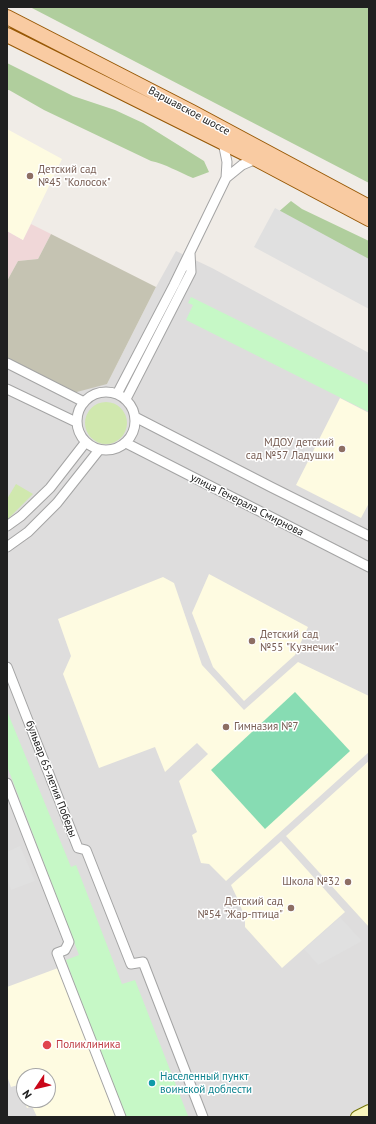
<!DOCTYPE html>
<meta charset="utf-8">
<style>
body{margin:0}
#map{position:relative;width:376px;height:1124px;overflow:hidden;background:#f0ece7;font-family:"PT Sans",sans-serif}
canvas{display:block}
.frame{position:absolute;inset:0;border:8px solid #202020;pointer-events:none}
.north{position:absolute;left:16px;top:1068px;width:40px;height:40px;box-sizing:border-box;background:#fff;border:1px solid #a6a6a6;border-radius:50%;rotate:235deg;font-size:11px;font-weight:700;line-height:16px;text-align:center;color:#202020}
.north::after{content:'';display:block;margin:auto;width:14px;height:18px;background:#ca0619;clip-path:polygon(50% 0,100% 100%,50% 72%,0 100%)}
</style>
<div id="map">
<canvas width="376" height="1124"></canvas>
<div class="frame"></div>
<div class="north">N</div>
</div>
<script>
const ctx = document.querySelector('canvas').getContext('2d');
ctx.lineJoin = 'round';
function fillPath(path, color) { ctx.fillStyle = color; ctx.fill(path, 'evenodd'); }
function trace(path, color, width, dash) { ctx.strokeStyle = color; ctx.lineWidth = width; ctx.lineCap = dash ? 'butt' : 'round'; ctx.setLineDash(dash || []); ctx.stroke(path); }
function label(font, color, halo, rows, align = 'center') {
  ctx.font = font + ' "PT Sans",sans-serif'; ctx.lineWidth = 3; ctx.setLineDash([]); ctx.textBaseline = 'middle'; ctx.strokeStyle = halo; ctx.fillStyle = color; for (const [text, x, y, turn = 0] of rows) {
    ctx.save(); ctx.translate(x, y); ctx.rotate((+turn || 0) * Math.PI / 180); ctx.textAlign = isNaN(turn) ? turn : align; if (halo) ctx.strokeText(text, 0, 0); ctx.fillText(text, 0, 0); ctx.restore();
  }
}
const residential = new Path2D(`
 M 176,251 L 212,268 L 369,353 L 369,1117 L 7,1117 L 7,359 L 107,384 L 156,287 ZM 24,1076 L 48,1076 L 48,1100 L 24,1100 Z`);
const commercial = new Path2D(`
 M 31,224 L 51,234 L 38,259 L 18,261 L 7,281 L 7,231 L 23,240 Z`);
const education = new Path2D(`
 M 7,129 L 62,159 L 23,240 L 7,231 Z
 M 340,398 L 369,413 L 369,503 L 361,518 L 296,485 Z
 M 209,574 L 308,627 L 295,655 L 244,701 L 213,667 L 192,613 Z
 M 163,577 L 174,583 L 202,665 L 244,710 L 298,662 L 369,696 L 369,752 L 226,881 L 209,864 L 201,863 L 192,835 L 197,832 L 179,781 L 208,754 L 197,743 L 165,772 L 155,747 L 99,768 L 63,674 L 71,656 L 58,619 Z
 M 369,761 L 369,927 L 286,836 Z
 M 281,841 L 345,912 L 282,968 L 245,927 L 245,919 L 240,904 L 231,885 Z
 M 58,968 L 115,1116 L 113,1117 L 37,1117 L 32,1106 L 27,1108 L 18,1085 L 11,1087 L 7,1076 L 7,987 ZM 24,1076 L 48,1076 L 48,1100 L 24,1100 Z`);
const construction = new Path2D(`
 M 51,234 L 156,287 L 107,384 L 73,393 L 7,359 L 7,281 L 18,261 L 38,259 Z`);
const grass = new Path2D(`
 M85 423a21 21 0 1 1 42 0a21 21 0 1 1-42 0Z
 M 16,484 L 33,494 L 7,520 L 7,499 Z`);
const forest = new Path2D(`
 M 30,7 L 369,7 L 369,183 Z
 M 7,63 L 73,96 L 115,110 L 143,123 L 204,161 L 209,172 L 193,178 C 179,172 165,164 151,161 L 44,110 L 9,90 L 7,90 Z
 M 291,201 L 302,209 L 369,241 L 369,265 L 276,214 Z`);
const park = new Path2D(`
 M 191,297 L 369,385 L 369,412 L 186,320 L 193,305 L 188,303 Z
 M 7,711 L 71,867 L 76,865 L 122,984 L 135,980 L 188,1116 L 197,1117 L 123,1117 L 66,960 L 79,955 L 7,766 Z`);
const pitch = new Path2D(`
 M 295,692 L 350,751 L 265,829 L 211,770 Z`);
const parking = new Path2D(`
 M 275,208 L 369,259 L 369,309 L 254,247 Z
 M 20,846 L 35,881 L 11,890 L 7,880 L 7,852 Z
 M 340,917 L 362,941 L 318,965 L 304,949 Z`);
const minor = new Path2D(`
 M 226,178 L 242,165 L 256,159
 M 7,363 L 84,402
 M 7,389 L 76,422
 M77 421a29 29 0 1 1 58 0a29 29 0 1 1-58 0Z
 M 117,394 L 174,285 L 226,178 L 227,162 L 223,142
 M 126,399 L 191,272 L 190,253
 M 135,417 L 271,487 L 369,536
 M 126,443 L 369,567
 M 7,526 L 21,516 L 50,488 L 85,443
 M 7,547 L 28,532 L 57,503 L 99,450
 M 7,667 L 78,848 L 86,850 L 131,964 L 143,962 L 203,1117
 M 7,783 L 69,942 L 65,950 L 57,953 L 121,1117`);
const secondary = new Path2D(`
 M 357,1117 L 369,1111`);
const primary = new Path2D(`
 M 7,17 L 192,112 L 369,207
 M 7,35 L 256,159 L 369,219`);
const markers = [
 [30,176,4,"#8d6e63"],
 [342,449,4,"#8d6e63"],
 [252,641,4,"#8d6e63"],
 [226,727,4,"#8d6e63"],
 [348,882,4,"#8d6e63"],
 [291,908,4,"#8d6e63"],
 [47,1045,5,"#e0444e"],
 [152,1083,4,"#0f9aa8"]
];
const streetNames = [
 ["Варшавское шоссе",189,111,28],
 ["улица Генерала Смирнова",247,505,27],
 ["бульвар 65-летия Победы",51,779,69]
];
const educationNames = [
 ["Детский сад",38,170],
 ["№45 \"Колосок\"",38,183],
 ["МДОУ детский",334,443,"right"],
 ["сад №57 Ладушки",334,456,"right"],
 ["Детский сад",260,635],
 ["№55 \"Кузнечик\"",260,648],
 ["Гимназия №7",234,727],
 ["Школа №32",340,882,"right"],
 ["Детский сад",283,902,"right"],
 ["№54 \"Жар-птица\"",283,915,"right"]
];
const healthNames = [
 ["Поликлиника",56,1045]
];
const cultureNames = [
 ["Населенный пункт",160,1077],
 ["воинской доблести",160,1090]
];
fillPath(residential, '#dedddd');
fillPath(commercial, '#f0d7d8');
fillPath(education, '#fefbe1');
fillPath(construction, '#c5c3b2');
fillPath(grass, '#d0e8ae');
fillPath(forest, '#b0ce9d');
fillPath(park, '#c6f8c6');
fillPath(pitch, '#87dcb3');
fillPath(parking, '#e0e0e0');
trace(minor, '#a4a4a4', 11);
trace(secondary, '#747508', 14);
trace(primary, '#975805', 16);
trace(minor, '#fff', 9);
trace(secondary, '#f8f5bd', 12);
trace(primary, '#f9cba2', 14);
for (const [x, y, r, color] of markers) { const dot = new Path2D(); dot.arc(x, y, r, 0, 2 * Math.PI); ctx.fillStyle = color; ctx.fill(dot); trace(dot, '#fff', 1.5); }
label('11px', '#202020', '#fff', streetNames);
label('11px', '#785e54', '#fff', educationNames, 'left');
label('11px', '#be3a42', '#fff', healthNames, 'left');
label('11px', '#0d838f', '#fff', cultureNames, 'left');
</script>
